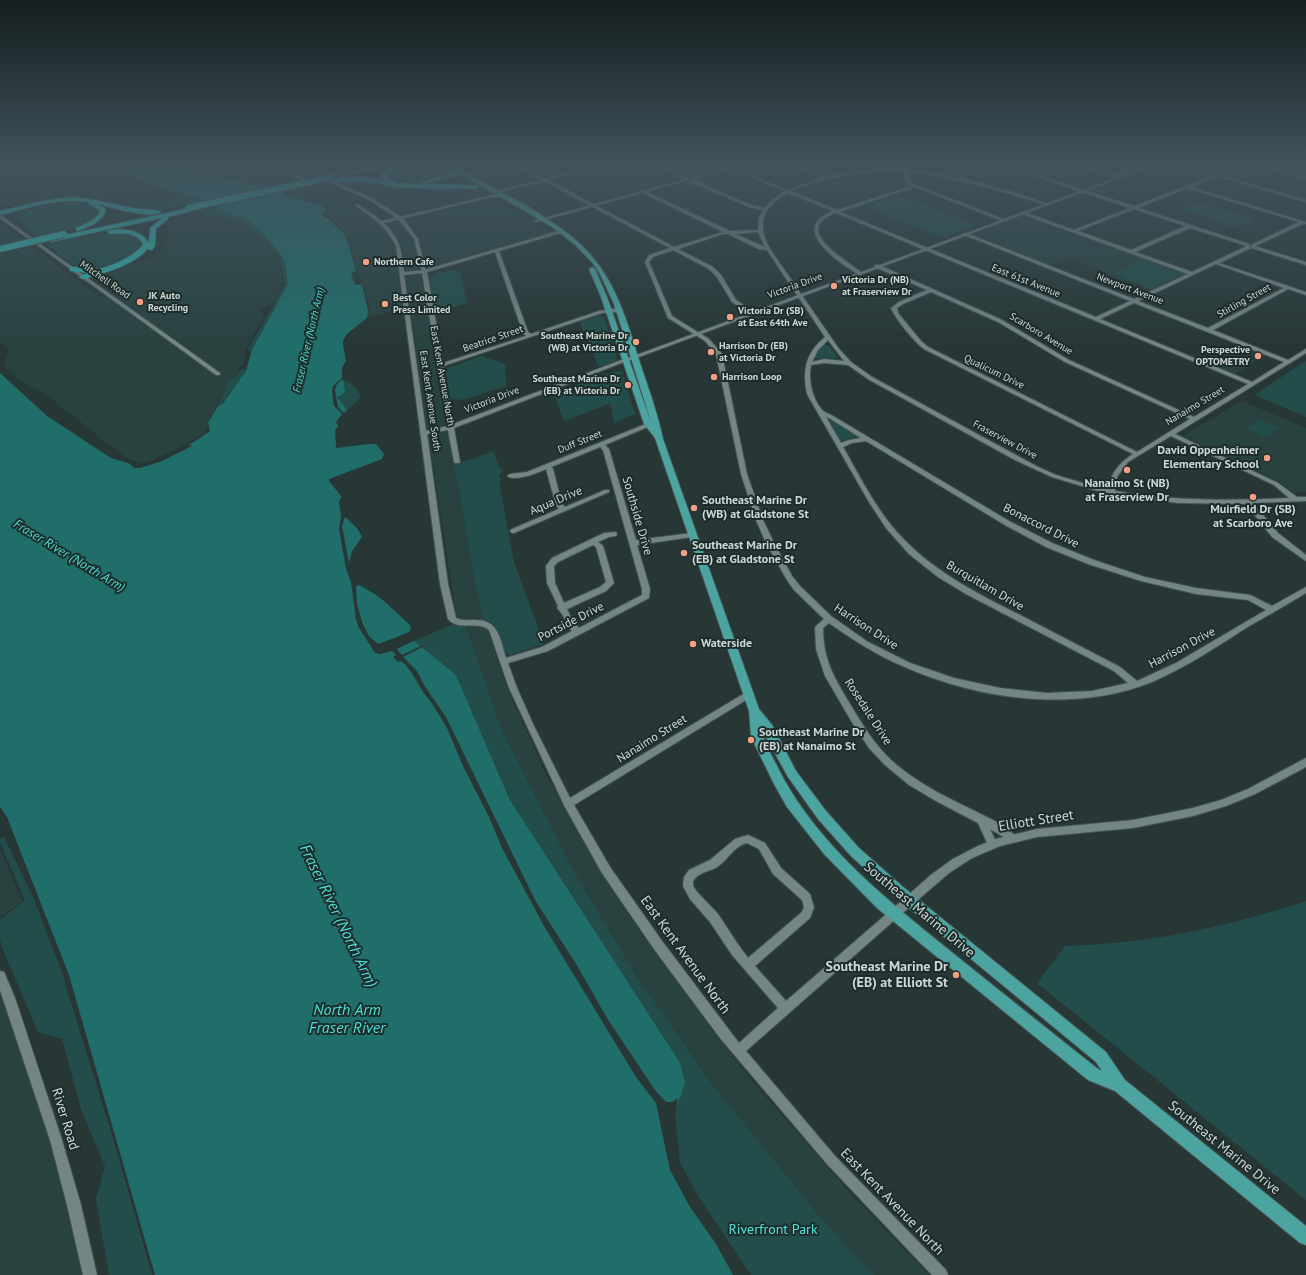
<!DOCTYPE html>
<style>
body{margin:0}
canvas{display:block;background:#273736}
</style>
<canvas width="1306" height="1275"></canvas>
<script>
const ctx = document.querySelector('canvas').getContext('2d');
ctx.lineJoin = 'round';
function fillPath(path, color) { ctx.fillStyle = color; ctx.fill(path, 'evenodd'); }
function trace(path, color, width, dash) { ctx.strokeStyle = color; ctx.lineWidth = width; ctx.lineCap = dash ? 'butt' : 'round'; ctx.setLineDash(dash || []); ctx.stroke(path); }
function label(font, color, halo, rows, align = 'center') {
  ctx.font = font + ' "PT Sans",sans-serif'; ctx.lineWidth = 4; ctx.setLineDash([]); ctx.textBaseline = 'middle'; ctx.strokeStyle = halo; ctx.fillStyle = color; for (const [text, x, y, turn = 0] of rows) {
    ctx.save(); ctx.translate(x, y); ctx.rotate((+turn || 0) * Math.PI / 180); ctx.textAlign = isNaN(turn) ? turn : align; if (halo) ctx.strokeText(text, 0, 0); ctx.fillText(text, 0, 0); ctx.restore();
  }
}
const built = new Path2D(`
 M 0,166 L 101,166 L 113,171 L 188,195 L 144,206 L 105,197 L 79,196 L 59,196 L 9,207 L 3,203 L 0,204 Z
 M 195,166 L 279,166 L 308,180 L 269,188 Z
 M 1109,166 L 1137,166 L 1112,175 L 1099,171 L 1098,169 Z
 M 323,185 L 359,204 L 354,206 L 382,224 L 395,246 L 403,308 L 368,318 L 369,307 L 365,288 L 358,273 L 351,249 L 340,227 L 329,217 L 329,208 L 325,205 L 286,192 Z
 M 362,186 L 385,191 L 408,187 L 471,188 L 486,195 L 403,216 L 381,203 L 352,189 Z
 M 490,198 L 547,231 L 548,233 L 431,266 L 427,265 L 417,235 L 406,219 Z
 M 1023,215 L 1184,272 L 1186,275 L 1154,290 L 1148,289 L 1073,260 L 1066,260 L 1049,266 L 971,235 Z
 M 199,216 L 218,217 L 247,227 L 268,244 L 278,257 L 283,281 L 274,304 L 257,310 L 264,316 L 244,353 L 246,359 L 233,378 L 224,384 L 226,389 L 203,434 L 177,449 L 143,464 L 125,457 L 48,396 L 20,380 L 4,366 L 9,349 L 4,344 L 0,344 L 0,223 L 101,298 L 121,291 L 102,280 L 107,274 L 152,257 L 162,251 L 166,245 L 168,240 L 166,228 L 169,225 L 180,220 Z
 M 399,221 L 408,232 L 415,243 L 420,269 L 416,271 L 408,272 L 406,270 L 401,247 L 397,238 L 388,225 L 390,222 Z
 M 421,273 L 447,422 L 443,427 L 434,429 L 429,429 L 427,427 L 406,278 L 409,276 Z
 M 1239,345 L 1266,355 L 1235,374 L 1207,364 Z
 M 1242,401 L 1306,428 L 1306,492 L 1295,493 L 1275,479 L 1183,436 Z
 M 443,432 L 449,434 L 475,584 L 484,620 L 463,619 L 458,617 L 456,612 L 429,440 L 433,435 Z
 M 479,626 L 485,628 L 488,631 L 508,690 L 543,769 L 584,843 L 632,920 L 722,1043 L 757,1087 L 850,1193 L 929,1275 L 874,1275 L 821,1218 L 711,1083 L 636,975 L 572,868 L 503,733 L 466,627 Z
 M 0,849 L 22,901 L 0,917 Z
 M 0,976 L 9,998 L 90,1275 L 0,1275 Z`);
const green = new Path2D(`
 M 407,166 L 428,166 L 433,170 L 434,174 C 425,183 398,186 388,176 L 391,171 Z
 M 898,195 L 976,225 L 943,238 L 864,206 Z
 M 79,196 L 103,198 L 125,204 L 146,207 L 177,199 L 175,196 C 187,196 198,201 210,201 L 263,226 L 294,272 L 284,320 L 223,404 L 218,406 L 226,389 L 224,384 L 233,378 L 243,368 L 246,371 L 252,351 L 247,350 L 275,303 L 285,283 L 279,257 L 269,244 L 246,225 L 216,216 L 200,215 L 196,211 L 215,208 L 206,202 L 160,210 L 146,210 L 97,199 L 71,198 L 11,209 C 32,199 57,197 79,196 Z
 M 58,203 C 72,203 87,200 99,210 C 93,228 53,233 36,237 L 14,215 L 20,212 Z
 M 1199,203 L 1251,218 L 1253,220 L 1238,227 L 1233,227 L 1182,209 Z
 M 121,233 L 140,238 L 142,243 L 142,249 C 127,259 95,276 77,266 C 66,261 56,251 47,244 L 85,236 Z
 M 1145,260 L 1182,274 L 1151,289 L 1114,274 Z
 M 453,270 L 460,272 L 467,303 L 435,312 L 430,279 L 437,273 Z
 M 598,315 L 604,317 L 617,360 L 602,366 L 597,365 L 592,346 L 586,341 L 580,322 Z
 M 822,344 L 829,346 L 837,356 L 837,358 L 814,358 Z
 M 482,356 L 505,364 L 506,386 L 462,400 L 450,398 L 445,369 Z
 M 1306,361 L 1306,417 L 1254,395 Z
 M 615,371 L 622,372 L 635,414 L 614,423 L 611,406 L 608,404 L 564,421 L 554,393 Z
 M 342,380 C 350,380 357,389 361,396 L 360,398 L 344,413 L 338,407 L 336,386 Z
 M 829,419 L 831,419 L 858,436 L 840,441 L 827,420 Z
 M 1260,419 L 1280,428 L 1267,438 L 1247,429 Z
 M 493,451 L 499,466 L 503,471 L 499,476 L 501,481 L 499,482 L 514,562 L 544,644 L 510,655 C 497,651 506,625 484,620 L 475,584 L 454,463 L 470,460 Z
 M 452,625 L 466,627 L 503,733 L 572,868 L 636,975 L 711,1083 L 821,1218 L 874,1275 L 749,1275 L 696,1196 L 399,647 L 443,665 L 414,641 ZM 448,669 L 456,675 L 510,799 L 554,870 L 503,792 Z
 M 4,837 L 33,897 L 60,967 L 115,1145 L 152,1275 L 109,1275 L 96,1199 L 105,1166 L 82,1112 L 62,1039 L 38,1032 L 4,952 L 0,940 L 0,920 L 25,900 L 0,843 L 0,839 Z
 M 1306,901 L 1306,1200 L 1037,983 L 1065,946 C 1147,944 1228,927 1306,901 Z`);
const water = new Path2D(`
 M 101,166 L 184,166 L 204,172 L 204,174 L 210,176 L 216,175 L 283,192 L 283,194 L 324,206 L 326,209 L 325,213 L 322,214 L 325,218 L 327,218 L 343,233 L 349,246 L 356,271 L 351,273 L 355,285 L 362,284 L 368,311 L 367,318 L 346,335 L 343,344 L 346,361 L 342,369 L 345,393 L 337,397 L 347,410 L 337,423 L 339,428 L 338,442 L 346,445 L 379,443 L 389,454 L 386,460 L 335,479 L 334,482 L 344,495 C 337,510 355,525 364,535 C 357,547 340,570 355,582 C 364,589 375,593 385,599 C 394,606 403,616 412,625 L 412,631 L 376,646 L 381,652 L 414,641 L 456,675 L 510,800 L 680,1063 L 685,1083 L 673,1116 L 678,1163 L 696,1196 L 749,1275 L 155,1275 L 69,975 L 7,817 L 0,807 L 0,373 L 47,416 L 111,458 L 139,466 L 164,458 L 186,447 L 210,431 L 208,423 L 218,406 L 223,404 L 246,371 L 252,350 L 288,284 L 286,267 L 282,256 L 262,232 L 248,220 L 215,208 L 206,202 L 113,171 Z`);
const pier = new Path2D(`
 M 366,319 L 362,324 L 347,337 L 345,344 L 348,361 L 344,369 L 346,380 L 342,380 L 337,384 L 335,390 L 338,407 L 344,413 L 349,409 L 349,410 L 337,425 L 336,422 L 342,414 L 334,406 L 332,391 L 333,386 L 342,378 L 342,368 L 346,361 L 343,341 L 347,334 Z
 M 340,424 L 341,428 L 340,441 L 346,443 L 370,440 L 379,441 L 391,454 L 387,462 L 337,480 L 336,482 L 346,494 L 344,498 L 348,514 L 362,529 L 366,535 L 363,542 L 353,555 L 350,568 L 352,575 L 359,584 L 356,587 L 357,604 L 362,622 L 369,636 L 378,644 L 400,636 L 409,632 L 411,628 L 410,625 L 384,601 L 368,589 L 387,599 L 414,624 L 414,631 L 410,634 L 378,646 L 379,650 L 381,650 L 409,640 L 411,642 L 397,649 L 402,655 L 423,645 L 424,646 L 403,657 L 417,671 L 424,685 L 446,717 L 535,900 L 578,967 L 607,1018 L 655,1090 L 666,1102 L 672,1102 L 678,1098 L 675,1116 L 680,1162 L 697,1194 L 751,1275 L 733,1275 L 716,1244 L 690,1207 L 670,1170 L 656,1103 L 636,1077 L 544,926 L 502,848 L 489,817 L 463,766 L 447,728 L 433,705 L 423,692 L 413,675 L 405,664 L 400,661 L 398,662 L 393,657 L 396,655 L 392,651 L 380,654 L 375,653 L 359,628 L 356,620 L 351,582 L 346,569 L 339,529 L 341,516 L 339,503 L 340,499 L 342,497 L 329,481 L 329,479 L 382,459 L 384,454 L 376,444 L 369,444 L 337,448 L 336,447 L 335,430 ZM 345,517 L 357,528 L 362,537 L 352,551 L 349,563 L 342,526 Z
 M 190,445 L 192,446 L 162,461 L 140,468 L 134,468 L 130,464 L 118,459 L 132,461 L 139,464 L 147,463 Z`);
const minor = new Path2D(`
 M 273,166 L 278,166 L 305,179 L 302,180 Z
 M 516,166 L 520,166 L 545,179 L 596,166 L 602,166 L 548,180 L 674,247 L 723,232 L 643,193 L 643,191 L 645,191 L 730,231 L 758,230 L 759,218 L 763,210 L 749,207 L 700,186 L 690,184 L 690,182 C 695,179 701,179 705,184 L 704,185 L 751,205 L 765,208 L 772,200 L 784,191 L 725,166 L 730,166 L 787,190 L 821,178 L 791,166 L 796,166 L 826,177 L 846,172 L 875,169 L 903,169 L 902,167 L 904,166 L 907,170 L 933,172 L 962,178 L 1020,194 L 1048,204 L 1045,205 C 999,190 955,177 907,172 L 911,183 L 1006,220 L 1002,221 L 915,187 L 840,212 L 1096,317 L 1130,301 L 962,234 L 966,233 L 1134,299 L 1188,274 L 1022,214 L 1022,212 L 1024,212 L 1074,230 L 1130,208 L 1004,166 L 1009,166 L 1134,206 L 1218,174 L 1218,176 L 1191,187 L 1306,222 L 1306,224 L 1303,224 L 1255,246 L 1306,262 L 1306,265 L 1252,248 L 1251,245 L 1299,222 L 1187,188 L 1138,208 L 1249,244 L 1251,247 L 1251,248 L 1219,263 L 1306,292 L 1306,295 L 1288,289 L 1213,330 L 1288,360 L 1306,349 L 1306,353 L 1175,434 L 1278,483 L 1297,497 L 1306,497 L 1306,501 L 1253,503 L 1278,533 L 1306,555 L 1306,561 L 1272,537 L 1246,504 L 1178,503 L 1111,495 L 1052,477 L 1015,460 L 868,379 L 848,365 L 824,363 L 811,365 C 808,380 812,398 822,410 C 825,413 830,414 833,416 L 1009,521 L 1052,543 L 1094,560 L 1145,577 L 1196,588 L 1250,595 L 1272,606 L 1306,587 L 1306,593 C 1288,604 1270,614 1251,625 C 1219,645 1187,667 1152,682 C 1074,713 980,700 905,667 C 878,656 853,640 829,623 L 823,628 C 823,659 834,678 850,704 C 862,724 874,744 891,760 C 921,787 957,802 993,820 C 1000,824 1008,830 1015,835 L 1017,838 L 1015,841 L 1012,842 L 990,829 L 997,844 L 995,847 L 992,848 L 989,847 L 978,823 L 936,801 L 909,785 L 885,765 L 869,748 L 853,724 L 825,676 L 816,649 L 815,627 L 824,619 L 794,590 L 787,580 L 766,543 L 756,520 L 741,474 L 716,354 L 705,341 L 668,318 L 645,262 L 649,255 L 670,248 L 544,181 L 495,193 L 495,191 L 541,180 ZM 875,172 L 903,172 C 905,177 906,184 911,186 L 837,210 L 791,191 C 818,179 846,175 875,172 ZM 788,193 L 833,211 C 788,228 838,262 858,274 L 862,273 C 847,260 789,229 836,213 L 1248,384 L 1194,417 L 1069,360 L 1002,320 L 879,265 L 875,265 L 875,267 L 927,290 L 899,302 L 891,308 C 897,321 913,340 924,349 L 1133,454 C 1119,463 1111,473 1108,489 L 1086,484 L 1056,475 L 1038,467 L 872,377 L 851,362 L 839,349 L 770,249 C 756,223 762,207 788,193 ZM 1134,209 L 1186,226 L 1131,250 L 1078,231 ZM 1190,228 L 1247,246 L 1192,272 L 1135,252 ZM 758,232 L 765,247 L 735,234 ZM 723,234 L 728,234 L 759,249 L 767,250 L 825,337 C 806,353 802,369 807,394 L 869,502 L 886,528 L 909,554 L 938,577 L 966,594 L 1114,671 L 1128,683 L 1092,691 L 1047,693 L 1000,688 L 954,678 L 910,663 L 868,642 L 831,616 L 800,586 L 792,576 L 774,543 L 763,520 L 747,474 L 722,354 L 709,339 L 672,316 L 649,262 L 653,257 L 673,250 L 709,269 L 717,277 L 732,302 L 750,314 L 754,314 L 754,312 L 736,300 L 721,275 L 713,267 L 678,249 ZM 1216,264 L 1284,288 L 1208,328 L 1138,301 ZM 931,292 L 998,322 L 1065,362 L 1190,419 L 1137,452 L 928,347 L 921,341 L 898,313 L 897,308 L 903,304 ZM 1134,303 L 1284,362 L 1252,382 L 1100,319 ZM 828,340 L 844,361 L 824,359 L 812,362 L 818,350 ZM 826,417 L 829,418 L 861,438 L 849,440 L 841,443 ZM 1171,436 L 1274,485 L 1289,498 C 1231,501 1173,501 1115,491 L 1117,477 L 1128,462 ZM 866,441 L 1005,525 L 1046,547 L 1088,564 L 1141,581 L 1196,594 L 1248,600 L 1266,610 L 1176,663 L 1137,681 L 1120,667 C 1087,650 1053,632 1020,615 C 972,591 925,567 891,525 C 872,502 858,473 843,447 L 852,443 Z
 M 657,166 L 662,166 L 691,179 L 688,180 Z
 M 1078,166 L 1083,166 L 1113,175 L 1136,166 L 1141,166 L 1117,176 L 1120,177 L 1119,179 Z
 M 1260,166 L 1265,166 L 1306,177 L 1306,179 Z
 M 492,195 L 502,195 L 504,196 L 502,197 L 492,197 L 384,223 C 401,240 401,250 404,272 L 424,270 L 562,230 L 564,231 L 564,232 L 499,251 L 528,332 L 531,334 L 599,311 L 619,308 L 622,310 L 619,312 L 602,313 L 443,366 L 453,424 L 624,359 L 629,360 L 454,428 L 460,462 L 459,463 L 455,463 L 454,462 L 448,430 L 427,434 L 448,584 L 456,618 C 462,621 468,620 474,620 C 499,619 500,639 506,658 L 542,647 L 572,631 C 566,624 564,614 557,608 L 558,606 L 547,583 L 546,566 L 552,558 L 604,533 L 616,532 L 617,534 L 616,536 L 609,537 L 598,542 L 603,546 L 614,583 L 606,591 L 567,609 L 573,622 L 579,628 L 642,595 L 642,589 L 603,450 L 600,447 L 551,467 L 553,469 L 562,504 L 565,507 L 605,490 L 609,490 L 609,492 L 514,533 L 512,533 L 510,531 L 512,529 L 559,509 L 556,505 L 546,469 C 537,473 515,482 507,476 L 510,474 L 527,472 L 653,421 L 657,421 L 657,423 L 605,445 L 609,449 L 636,540 L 692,533 L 696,535 L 692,537 L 637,545 L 650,589 L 649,598 L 548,651 L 508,663 L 517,688 L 533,724 L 570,798 L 745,693 L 751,693 L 752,695 L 751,697 L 574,805 L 610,867 L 662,941 L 739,1043 L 778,1008 L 732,955 L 710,922 L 690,899 L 683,886 L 684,877 L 689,870 L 710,860 L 735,839 L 748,835 L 765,843 L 781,868 L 810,894 L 814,907 L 810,918 L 755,966 L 786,1001 L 890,911 L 894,909 L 898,911 L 899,914 L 898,917 L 746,1051 L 835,1156 L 946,1270 L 948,1275 L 932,1275 L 827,1164 L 720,1038 L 654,949 L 602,873 L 565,807 L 509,688 L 489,630 C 477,620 459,632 448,619 L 440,584 L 396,246 C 385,224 373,219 355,205 L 358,204 L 382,221 ZM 495,252 L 523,333 L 526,336 L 443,363 L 427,272 ZM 422,273 L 448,426 L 426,431 L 404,275 ZM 593,545 L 596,547 L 606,582 L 600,587 L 564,603 L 555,583 L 554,566 L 558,562 ZM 747,843 L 759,849 L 773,874 L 802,900 L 804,907 L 802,912 L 748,958 L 737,943 L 718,914 L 697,892 L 693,886 L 693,881 C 698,872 709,872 717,867 C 728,860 734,846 747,843 Z
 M 0,215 L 220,373 L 220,375 L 216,375 L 0,218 Z`);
const tertiary = new Path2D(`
 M 296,166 L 301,166 L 373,199 L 403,218 L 418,239 L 426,272 L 422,271 L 414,239 L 399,220 L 371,201 Z
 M 734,166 L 739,166 L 537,222 L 533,221 Z
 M 1148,166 L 1153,166 L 628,361 L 623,360 Z
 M 1182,166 L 1187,166 L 1306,200 L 1306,202 Z
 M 1306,758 L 1306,767 L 1255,794 L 1226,806 L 1193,816 L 1133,828 L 1037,837 L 1000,846 L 972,858 L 949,873 L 898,917 L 894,919 L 890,917 L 889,914 L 890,911 L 932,874 L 953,859 L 978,846 L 996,839 L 1037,829 L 1133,820 L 1193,808 L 1221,800 L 1248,789 Z
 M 0,971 L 4,972 L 15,998 L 62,1140 L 81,1205 L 97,1275 L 83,1275 L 67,1205 L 50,1140 L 0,990 Z`);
const primary = new Path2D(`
 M 436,166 L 441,166 L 456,175 L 452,176 Z
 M 447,166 L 452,166 L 460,170 C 499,191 546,213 579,243 C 615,275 627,321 641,366 C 649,390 658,414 663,439 L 759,709 L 772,725 L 796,771 L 826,811 L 859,848 L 902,886 L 1106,1052 L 1125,1080 L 1306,1226 L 1306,1245 L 1300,1243 L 1115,1091 L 1088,1080 L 877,908 L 824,854 L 787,807 L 774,784 L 751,737 L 749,711 L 655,438 L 644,424 L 601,297 L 589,269 L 592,267 L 595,269 L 607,297 L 652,425 L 614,304 L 600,274 L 592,262 L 574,244 L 552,227 ZM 761,728 L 788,777 L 818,819 L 851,856 L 892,894 L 1096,1062 L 1102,1071 L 1098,1069 C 1051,1032 1005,995 959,958 C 890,902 815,845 776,764 C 770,752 763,741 761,728 Z`);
const motorway = new Path2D(`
 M 378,166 L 389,166 L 350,175 L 347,173 Z
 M 396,166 L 404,166 L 393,170 L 386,175 L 388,179 L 395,181 L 395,183 L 476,185 L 479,187 L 476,189 L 400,188 L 365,181 L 336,182 L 333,180 L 336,178 L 365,177 L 384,181 L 380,175 L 381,174 L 389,168 Z
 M 461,171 L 463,172 L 463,174 L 423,184 L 420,182 Z
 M 74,197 C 98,199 120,207 143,209 C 149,210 157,209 161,212 C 150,220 111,207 98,204 L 106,209 C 104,221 89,227 78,231 L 76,230 L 76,228 L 91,221 L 99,214 L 100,210 L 89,204 L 88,202 C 58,198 29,208 0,215 L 0,211 C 25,205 49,198 74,197 Z
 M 203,205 L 206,207 L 205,208 L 168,217 L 168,219 L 156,229 L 155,246 L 152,250 L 147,249 C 137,264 100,275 83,279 L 79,277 L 87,273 L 70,271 L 70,267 C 79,266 90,271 98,269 C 111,267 137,255 143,244 C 137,232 122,233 110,234 L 108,233 L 108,231 C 122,228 141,229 149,243 L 150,228 L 162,218 L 51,242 L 48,240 L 51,238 Z`);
const motorwayBridge = new Path2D(`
 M 188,208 L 332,177
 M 0,249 L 64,234`);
const markers = [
 [366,262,4,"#f39f83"],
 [834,286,4,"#f39f83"],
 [140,302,4,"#f39f83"],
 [385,304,4,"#f39f83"],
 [730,317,4,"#f39f83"],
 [636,342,4,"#f39f83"],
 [711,352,4,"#f39f83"],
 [1258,356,4,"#f39f83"],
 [714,377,4,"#f39f83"],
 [628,385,4,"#f39f83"],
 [1267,458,4,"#f39f83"],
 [1127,470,4,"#f39f83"],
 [1253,497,4,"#f39f83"],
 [694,508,4,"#f39f83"],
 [684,553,4,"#f39f83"],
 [693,644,4,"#f39f83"],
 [751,740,4,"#f39f83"],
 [956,975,4,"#f39f83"]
];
const farPoinames = [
 ["Northern Cafe",374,262],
 ["Victoria Dr (NB)",842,280],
 ["at Fraserview Dr",842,292],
 ["JK Auto",148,296],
 ["Recycling",148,308],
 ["Best Color",393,298],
 ["Press Limited",393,310],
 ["Victoria Dr (SB)",738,311],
 ["at East 64th Ave",738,323],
 ["Southeast Marine Dr",628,336,"right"],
 ["(WB) at Victoria Dr",628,348,"right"],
 ["Harrison Dr (EB)",719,346],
 ["at Victoria Dr",719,358],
 ["Perspective",1250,350,"right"],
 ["OPTOMETRY",1250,362,"right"],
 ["Harrison Loop",722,377],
 ["Southeast Marine Dr",620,379,"right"],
 ["(EB) at Victoria Dr",620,391,"right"]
];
const farStreetnames = [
 ["Mitchell Road",105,280,35],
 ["East 61st Avenue",1026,281,22],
 ["Victoria Drive",795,286,-20],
 ["Newport Avenue",1130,289,21],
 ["Stirling Street",1244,301,-29],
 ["Scarboro Avenue",1041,334,31],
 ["Beatrice Street",493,339,-19],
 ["Qualicum Drive",994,372,26],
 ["East Kent Avenue North",442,376,80],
 ["Victoria Drive",492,400,-21],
 ["East Kent Avenue South",430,401,82],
 ["Nanaimo Street",1195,406,-31],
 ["Fraserview Drive",1005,440,28],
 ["Duff Street",580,442,-22]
];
const farWaternames = [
 ["Fraser River (North Arm)",309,340,-77]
];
const poiNames = [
 ["David Oppenheimer",1259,451,"right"],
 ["Elementary School",1259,465,"right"],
 ["Nanaimo St (NB)",1127,484,"center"],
 ["at Fraserview Dr",1127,498,"center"],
 ["Southeast Marine Dr",702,501],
 ["(WB) at Gladstone St",702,515],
 ["Muirfield Dr (SB)",1253,510,"center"],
 ["at Scarboro Ave",1253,524,"center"],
 ["Southeast Marine Dr",692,546],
 ["(EB) at Gladstone St",692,560],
 ["Waterside",701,644],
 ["Southeast Marine Dr",759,733],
 ["(EB) at Nanaimo St",759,747]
];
const streetNames = [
 ["Aqua Drive",556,501,-23],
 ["Southside Drive",637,516,74],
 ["Bonaccord Drive",1041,526,27],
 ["Burquitlam Drive",985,586,30],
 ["Portside Drive",571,622,-27],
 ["Harrison Drive",866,627,33],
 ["Harrison Drive",1182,648,-28],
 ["Rosedale Drive",868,712,57],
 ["Nanaimo Street",652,739,-32]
];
const waterNames = [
 ["Fraser River (North Arm)",69,556,31]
];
const nearStreetnames = [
 ["Elliott Street",1036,821,-9],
 ["Southeast Marine Drive",919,910,40],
 ["East Kent Avenue North",685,955,54],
 ["River Road",65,1119,73],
 ["Southeast Marine Drive",1224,1148,39],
 ["East Kent Avenue North",892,1202,46]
];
const nearPoinames = [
 ["Southeast Marine Dr",948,967],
 ["(EB) at Elliott St",948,983]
];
const nearParknames = [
 ["Riverfront Park",773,1230]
];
const nearWaternames = [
 ["Fraser River (North Arm)",338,916,64],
 ["North Arm",347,1010],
 ["Fraser River",347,1028]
];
fillPath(built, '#294240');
fillPath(green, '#234d4a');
fillPath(water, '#206e6a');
fillPath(pier, '#273736');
trace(minor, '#445251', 2);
trace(tertiary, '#445251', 2);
trace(primary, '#445251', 2);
trace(motorway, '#445251', 2);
fillPath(minor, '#738584');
fillPath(tertiary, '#738584');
fillPath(primary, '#4ba4a0');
fillPath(motorway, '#30b9b2');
trace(motorwayBridge, '#445251', 8, []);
trace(motorwayBridge, '#30b9b2', 6);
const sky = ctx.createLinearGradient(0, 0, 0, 344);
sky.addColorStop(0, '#151e1e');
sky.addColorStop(0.48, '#41535d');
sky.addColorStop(1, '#41535d00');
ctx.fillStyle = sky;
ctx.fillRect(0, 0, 1306, 344);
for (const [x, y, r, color] of markers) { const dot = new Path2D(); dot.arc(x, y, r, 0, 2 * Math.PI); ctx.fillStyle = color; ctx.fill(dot); trace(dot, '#1d2d2c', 1.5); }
label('bold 10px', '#ced8d7', '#1d2d2c', farPoinames, 'left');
label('10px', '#ced8d7', '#1d2d2c', farStreetnames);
label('italic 11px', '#4bded5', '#1d2d2c', farWaternames);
label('bold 12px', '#ced8d7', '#1d2d2c', poiNames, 'left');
label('12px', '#ced8d7', '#1d2d2c', streetNames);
label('italic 13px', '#4bded5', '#1d2d2c', waterNames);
label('14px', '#ced8d7', '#1d2d2c', nearStreetnames);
label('bold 14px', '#ced8d7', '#1d2d2c', nearPoinames, 'right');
label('14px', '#51e3da', '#1d2d2c', nearParknames);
label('italic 16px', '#4bded5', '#1d2d2c', nearWaternames);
</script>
